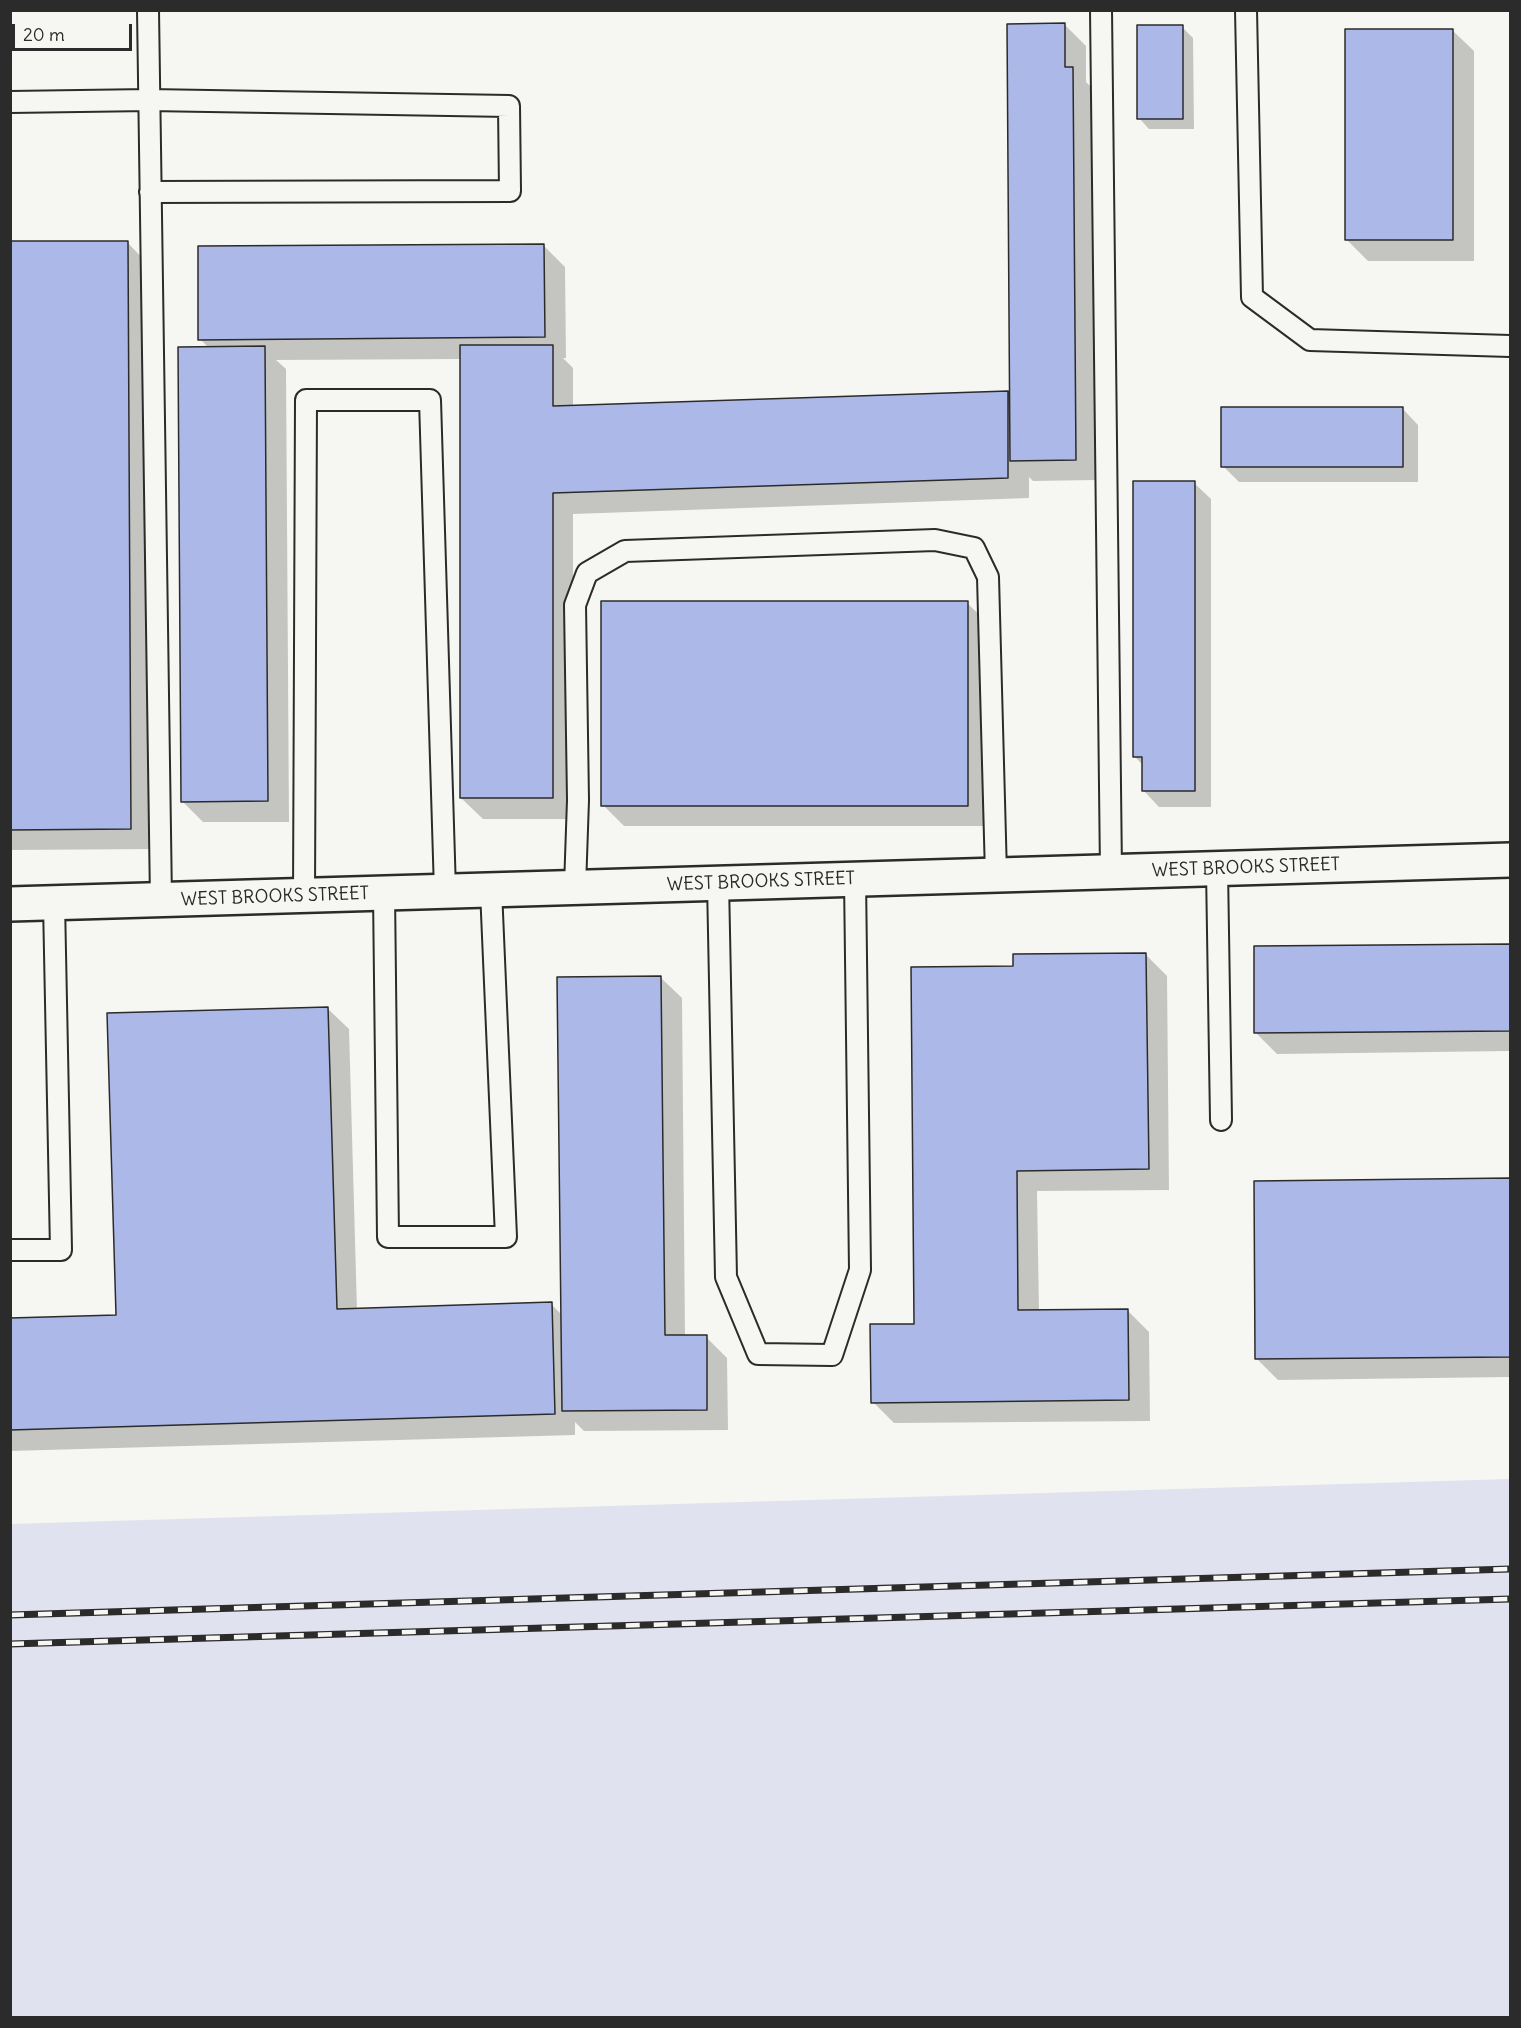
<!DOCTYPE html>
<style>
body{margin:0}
#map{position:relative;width:1521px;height:2028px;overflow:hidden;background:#f6f6f2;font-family:Delius,sans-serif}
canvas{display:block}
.frame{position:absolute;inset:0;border:12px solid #2b2b2b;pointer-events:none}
.scale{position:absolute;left:12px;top:24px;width:120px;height:27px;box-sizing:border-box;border:3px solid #2b2b2b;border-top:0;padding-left:8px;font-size:18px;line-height:21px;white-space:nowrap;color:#2b2b2b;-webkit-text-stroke:4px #f6f6f2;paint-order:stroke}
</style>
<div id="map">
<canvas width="1521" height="2028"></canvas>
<div class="frame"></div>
<div class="scale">20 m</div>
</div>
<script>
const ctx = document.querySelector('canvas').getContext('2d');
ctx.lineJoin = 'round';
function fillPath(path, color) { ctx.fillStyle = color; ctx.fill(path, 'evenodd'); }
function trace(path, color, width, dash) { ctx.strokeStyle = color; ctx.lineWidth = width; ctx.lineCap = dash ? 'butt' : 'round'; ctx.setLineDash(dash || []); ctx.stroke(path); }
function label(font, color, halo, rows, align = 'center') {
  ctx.font = font + ' Delius,sans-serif'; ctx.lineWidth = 6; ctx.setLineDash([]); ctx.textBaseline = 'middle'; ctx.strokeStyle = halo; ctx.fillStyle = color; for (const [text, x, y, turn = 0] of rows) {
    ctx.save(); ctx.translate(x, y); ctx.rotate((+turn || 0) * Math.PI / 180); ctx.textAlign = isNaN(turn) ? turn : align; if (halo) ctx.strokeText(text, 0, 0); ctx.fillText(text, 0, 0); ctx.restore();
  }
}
const built = new Path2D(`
 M 1510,1479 L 1510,2017 L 11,2017 L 11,1524 Z`);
const shadow = new Path2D(`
 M 1065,25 L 1086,46 L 1086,82 L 1094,90 L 1096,480 L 1033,481 L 1029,477 L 1029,498 L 573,514 L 573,819 L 483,819 L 461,798 L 461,359 L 276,360 L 286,369 L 289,822 L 203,822 L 182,801 L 209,348 L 200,339 L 544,246 L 565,267 L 566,358 L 563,358 L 573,368 L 573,407 L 1008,392 L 1011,396 Z
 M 1182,27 L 1193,38 L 1194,129 L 1149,129 L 1139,118 Z
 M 1452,30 L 1474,51 L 1474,261 L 1368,261 L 1347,240 Z
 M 127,242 L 148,264 L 152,849 L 10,850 L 10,243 Z
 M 1402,408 L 1418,425 L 1418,482 L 1239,482 L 1223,466 Z
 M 1194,483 L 1211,499 L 1211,807 L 1159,807 L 1143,790 L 1143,765 L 1134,756 Z
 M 967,603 L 989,624 L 989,826 L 624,826 L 603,805 Z
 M 1510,945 L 1510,1051 L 1277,1054 L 1256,1033 L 1255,947 Z
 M 1146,955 L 1167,976 L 1169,1190 L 1037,1191 L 1039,1311 L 1128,1311 L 1149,1332 L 1150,1421 L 894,1423 L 873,1402 L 915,1325 L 1015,968 Z
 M 660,977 L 682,998 L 685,1337 L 706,1337 L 727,1358 L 728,1430 L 584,1431 L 575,1422 L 575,1435 L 10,1451 L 10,1319 L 117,1316 L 327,1008 L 349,1029 L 357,1310 L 551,1304 L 562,1315 Z
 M 1510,1180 L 1510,1377 L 1278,1380 L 1257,1359 L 1255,1182 Z`);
const building = new Path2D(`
 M 1065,23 L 1065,67 L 1073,67 L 1076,460 L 1010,461 L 1007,24 Z
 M 1137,25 L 1183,25 L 1183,119 L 1137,119 Z
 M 1345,29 L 1453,29 L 1453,240 L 1345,240 Z
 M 10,241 L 128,241 L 131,829 L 10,830 Z
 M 544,244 L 545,337 L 198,340 L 198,246 Z
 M 460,345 L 553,345 L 553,406 L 1008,391 L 1008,478 L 553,493 L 553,798 L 460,798 Z
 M 265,346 L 268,801 L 181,802 L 178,347 Z
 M 1221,407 L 1403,407 L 1403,467 L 1221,467 Z
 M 1133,481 L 1195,481 L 1195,791 L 1142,791 L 1142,757 L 1133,757 Z
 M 601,601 L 968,601 L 968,806 L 601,806 Z
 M 1510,944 L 1510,1031 L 1254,1033 L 1254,946 Z
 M 1146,953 L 1149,1169 L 1017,1171 L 1018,1310 L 1128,1309 L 1129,1400 L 871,1403 L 870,1324 L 914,1324 L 911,967 L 1013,966 L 1013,954 Z
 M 661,976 L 665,1335 L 707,1335 L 707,1410 L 562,1411 L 557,977 Z
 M 328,1007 L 337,1309 L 552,1302 L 555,1414 L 10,1430 L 10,1318 L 116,1315 L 107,1013 Z
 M 1510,1178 L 1510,1357 L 1255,1359 L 1254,1181 Z`);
const service = new Path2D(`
 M 148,10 L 161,900
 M 1101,10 L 1111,872
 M 1246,10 L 1252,297 L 1310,340 L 1510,346
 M 10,102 L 149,100 L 509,106 L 510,191 L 150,192
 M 1217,869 L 1221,1120
 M 718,883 L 726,1277 L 758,1354 L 832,1355 L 860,1270 L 855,879
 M 575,887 L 578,800 L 575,605 L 587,573 L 625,551 L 935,540 L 974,548 L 988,577 L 996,875
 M 384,893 L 388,1237 L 506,1237 L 491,890
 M 304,895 L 306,400 L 430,400 L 445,891
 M 10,1250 L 61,1250 L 54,903`);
const tertiary = new Path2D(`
 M 10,904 L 1510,860`);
const rail = new Path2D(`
 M 10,1615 L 1510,1569
 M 10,1644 L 1510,1599`);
const streetNames = [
 ["WEST BROOKS STREET",1246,868,-2],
 ["WEST BROOKS STREET",761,882,-2],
 ["WEST BROOKS STREET",275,897,-2]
];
fillPath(built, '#e0e3ef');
fillPath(shadow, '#0003');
fillPath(building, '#acb8e8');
trace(building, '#2b2b2b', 1.5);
trace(service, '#2b2b2b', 24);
trace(tertiary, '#2b2b2b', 38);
trace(service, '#f6f6f2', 20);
trace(tertiary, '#f6f6f2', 33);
trace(rail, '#2b2b2b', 7);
trace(rail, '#f6f6f2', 4.5, [14]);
label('18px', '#2b2b2b', '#f6f6f2', streetNames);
</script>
